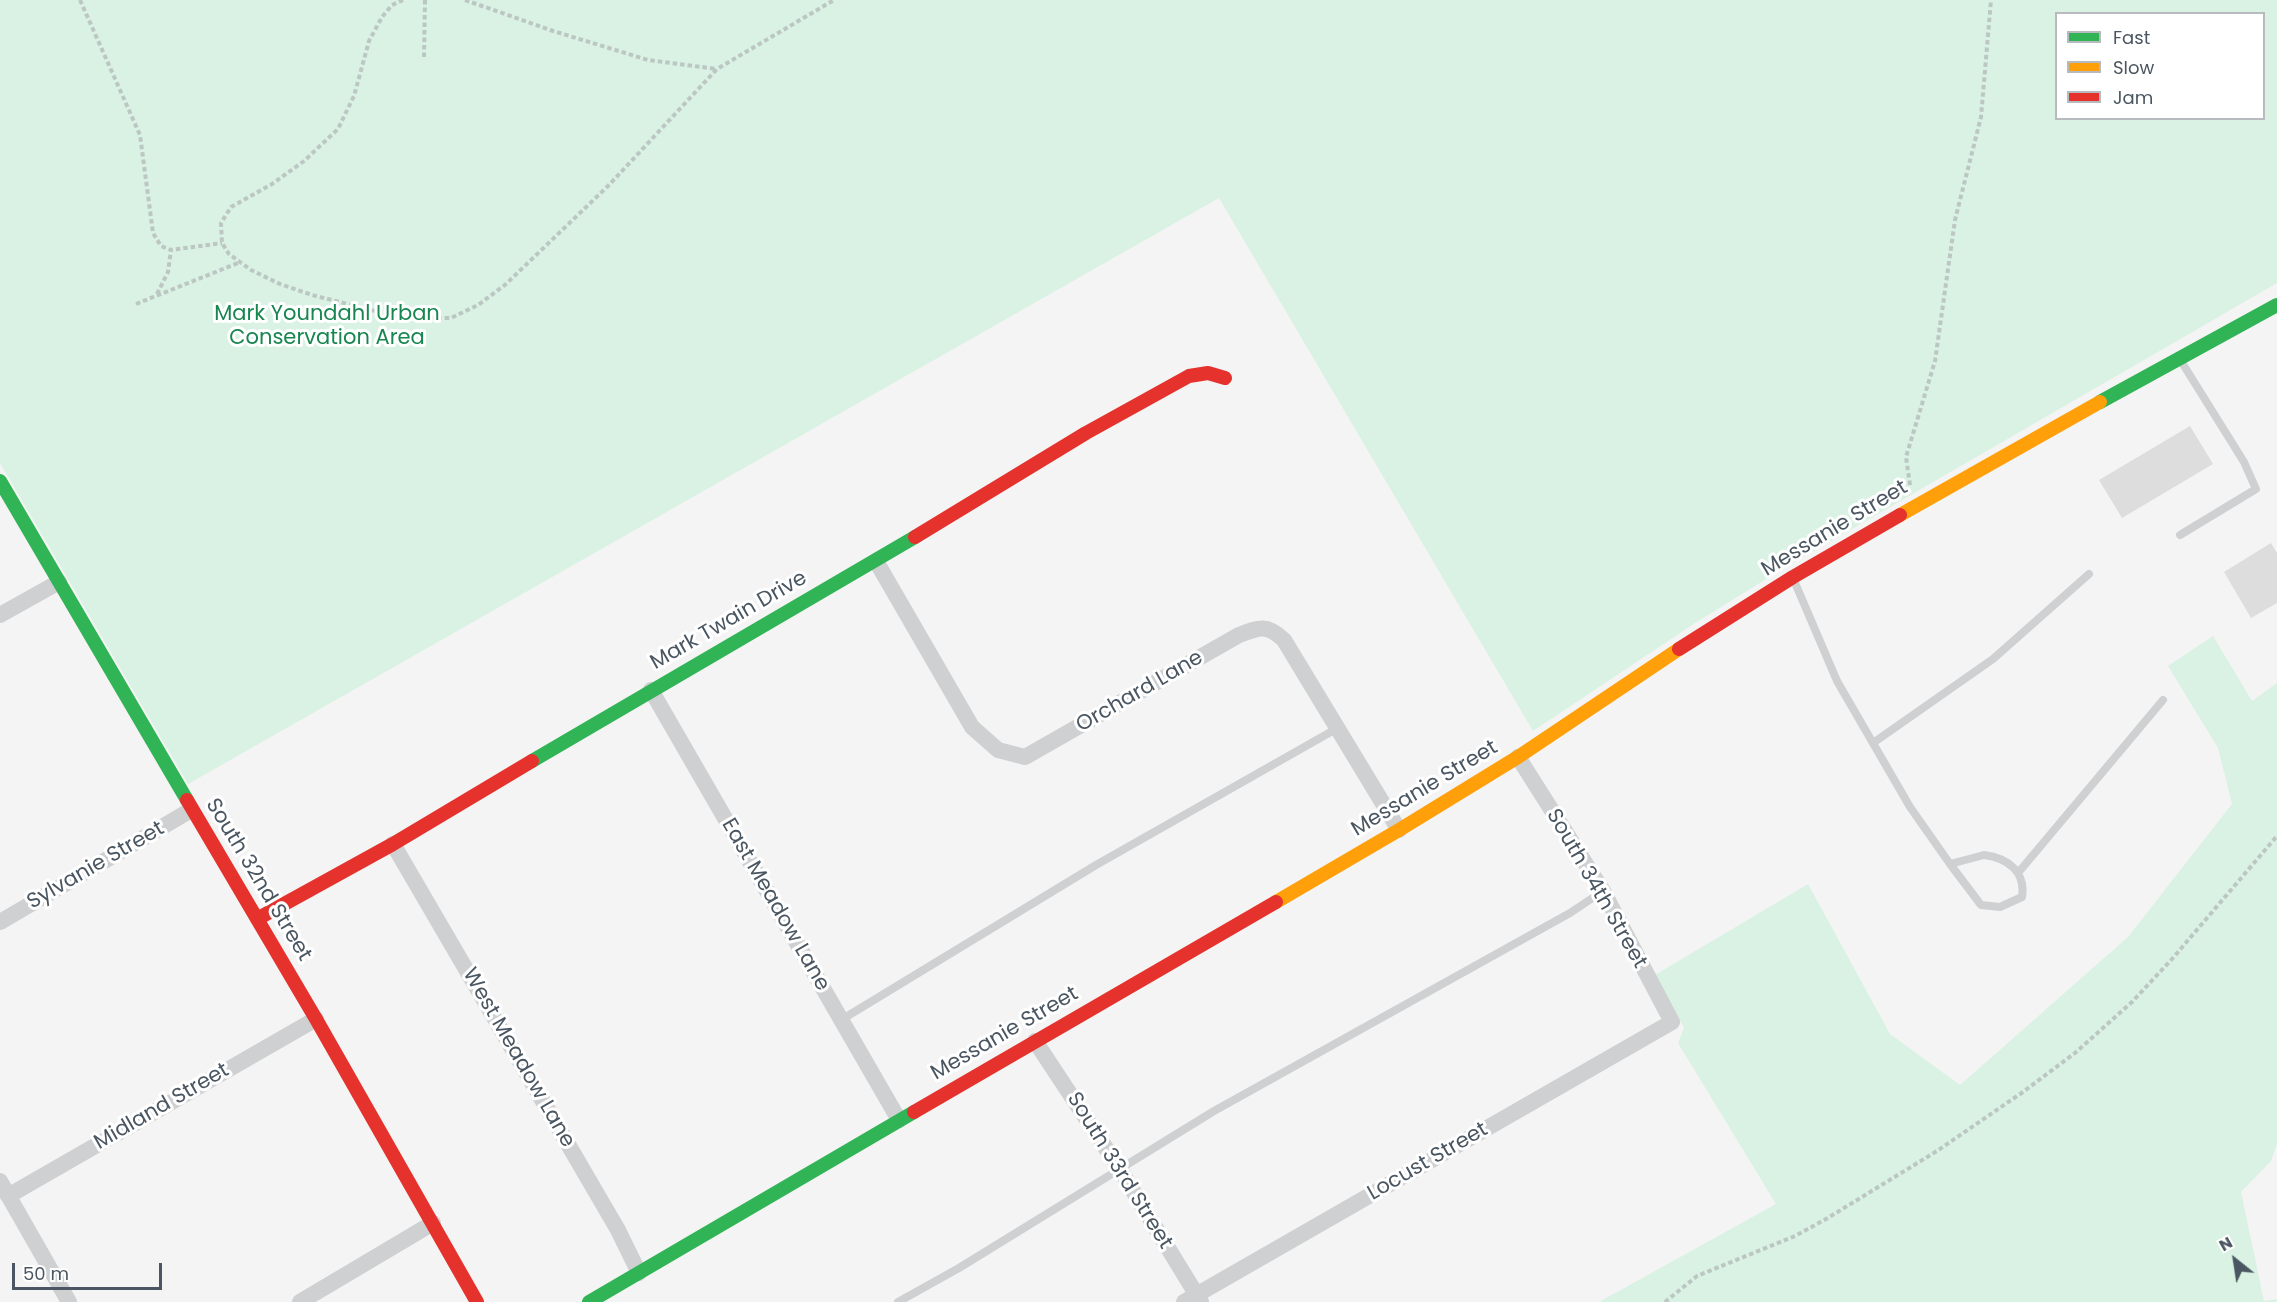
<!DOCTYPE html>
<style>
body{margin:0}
#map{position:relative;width:2277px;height:1302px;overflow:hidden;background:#f4f4f4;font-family:Poppins,sans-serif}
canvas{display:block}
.legend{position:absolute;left:2055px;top:12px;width:210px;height:108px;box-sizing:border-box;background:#fff;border:2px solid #b7bbc0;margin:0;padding:8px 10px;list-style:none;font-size:18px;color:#4a5661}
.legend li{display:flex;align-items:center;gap:12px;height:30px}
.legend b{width:30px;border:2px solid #b7bbc0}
.north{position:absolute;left:2205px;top:1230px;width:60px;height:60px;-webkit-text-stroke:4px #fff;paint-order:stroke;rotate:330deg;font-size:16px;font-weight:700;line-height:24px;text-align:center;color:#4a5661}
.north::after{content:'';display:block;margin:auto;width:21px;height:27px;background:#4a5661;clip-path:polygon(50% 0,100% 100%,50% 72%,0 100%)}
.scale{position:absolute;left:12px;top:1263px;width:150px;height:27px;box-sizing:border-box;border:3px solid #4a5661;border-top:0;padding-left:8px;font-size:18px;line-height:21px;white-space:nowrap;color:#4a5661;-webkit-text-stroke:4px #fff;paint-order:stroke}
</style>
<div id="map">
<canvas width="2277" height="1302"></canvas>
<ul class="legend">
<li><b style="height:8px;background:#30b455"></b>Fast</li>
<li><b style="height:8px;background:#ff9f0a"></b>Slow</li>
<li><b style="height:8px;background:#e5322d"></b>Jam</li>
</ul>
<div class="north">N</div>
<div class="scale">50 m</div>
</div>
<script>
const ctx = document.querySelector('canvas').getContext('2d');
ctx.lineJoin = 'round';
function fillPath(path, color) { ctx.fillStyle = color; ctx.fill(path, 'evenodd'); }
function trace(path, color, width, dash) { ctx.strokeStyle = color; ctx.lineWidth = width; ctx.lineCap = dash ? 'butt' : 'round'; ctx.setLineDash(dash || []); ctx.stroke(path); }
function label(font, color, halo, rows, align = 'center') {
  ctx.font = font + ' Poppins,sans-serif'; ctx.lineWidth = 6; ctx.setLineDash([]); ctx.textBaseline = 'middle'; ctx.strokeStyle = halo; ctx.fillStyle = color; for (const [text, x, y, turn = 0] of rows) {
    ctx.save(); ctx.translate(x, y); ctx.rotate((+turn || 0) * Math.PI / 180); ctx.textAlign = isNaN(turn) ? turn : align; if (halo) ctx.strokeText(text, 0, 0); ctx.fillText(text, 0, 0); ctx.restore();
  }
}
const green = new Path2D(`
 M 0,0 L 2277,0 L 2277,283 L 1776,573 L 1695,623 L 1533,731 L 1219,198 L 188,784 L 0,463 ZM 2056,14 L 2264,14 L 2264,118 L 2056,118 Z
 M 2213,636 L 2252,701 L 2277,683 L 2277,1144 L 2271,1161 L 2241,1192 L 2264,1301 L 2277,1299 L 2277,1302 L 1599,1302 L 1776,1204 L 1678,1043 L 1684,1028 L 1655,975 L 1808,884 L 1890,1034 L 1960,1085 L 2128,937 L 2232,804 L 2218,748 L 2168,666 Z`);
const building = new Path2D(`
 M 2190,426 L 2213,464 L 2122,518 L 2099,480 Z
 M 2271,543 L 2277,553 L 2277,603 L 2251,618 L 2224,572 Z`);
const path = new Path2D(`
 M 80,0 L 140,135 L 153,233 L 161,246 L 171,250 L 222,243
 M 403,0 L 392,5 L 382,17 L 369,41 L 354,96 L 338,129 L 304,161 L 272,184 L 231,207 L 221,223 L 222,243 L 229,254 L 251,270 L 280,284 L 312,295 L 403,318 L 451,318 L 478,305 L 506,284 L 608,186 L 717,69 L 834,0
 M 465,0 L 550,30 L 648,60 L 717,69
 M 424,57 L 425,0
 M 157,294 L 168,272 L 171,250
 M 136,304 L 238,263
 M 1910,485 L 1906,457 L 1935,361 L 1955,220 L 1981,117 L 1991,0
 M 1665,1302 L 1697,1276 L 1795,1236 L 1826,1219 L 1937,1151 L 2023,1092 L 2075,1053 L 2132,1002 L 2172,959 L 2277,836`);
const lane = new Path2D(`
 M 2180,535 L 2256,489 L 2244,462 L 2181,361
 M 1793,578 L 1837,681 L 1910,807 L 1950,864
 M 1873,743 L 1993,659 L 2089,574
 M 1984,855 C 2008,858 2026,872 2022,897 L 2000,907 L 1981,905 L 1950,864 Z
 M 2018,873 L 2163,700
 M 841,1020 L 1096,865 L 1336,729
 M 898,1302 L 959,1268 L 1214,1111 L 1570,913 L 1603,891`);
const street = new Path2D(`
 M 876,561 L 972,727 L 998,750 L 1025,757 L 1239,635 C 1260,627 1267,624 1284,640 L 1399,830
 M 0,615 L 59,582
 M 651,690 L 899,1120
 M 393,844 L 618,1230 L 639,1273
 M 0,922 L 191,810
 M 1035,1041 L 1119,1168 L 1201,1302
 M 0,1181 L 69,1302
 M 8,1196 L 316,1019
 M 300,1302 L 433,1223
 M 1184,1302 L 1672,1022 L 1603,891 L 1518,757`);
const fast = new Path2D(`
 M 2100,402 L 2277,305
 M 0,481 L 187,800
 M 532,761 L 915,537
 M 589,1302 L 914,1112`);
const slow = new Path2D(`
 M 1900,515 L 2100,402
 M 1276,902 L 1399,830 L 1518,757 L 1679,649`);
const jam = new Path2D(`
 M 915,537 L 1086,433 L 1189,376 L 1208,373 L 1225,378
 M 1679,649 L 1793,577 L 1900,515
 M 187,800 L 316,1019 L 477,1302
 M 257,919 L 393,844 L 532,761
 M 914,1112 L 1276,902`);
const parkNames = [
 ["Mark Youndahl Urban",327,315],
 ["Conservation Area",327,339]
];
const streetNames = [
 ["Messanie Street",1835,529,-31],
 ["Mark Twain Drive",729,621,-30],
 ["Orchard Lane",1140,692,-30],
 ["Messanie Street",1425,789,-31],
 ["Sylvanie Street",96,866,-30],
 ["South 32nd Street",258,880,59],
 ["South 34th Street",1596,889,60],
 ["East Meadow Lane",775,905,60],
 ["Messanie Street",1005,1034,-30],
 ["West Meadow Lane",518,1058,60],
 ["Midland Street",162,1107,-30],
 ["Locust Street",1428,1162,-30],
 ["South 33rd Street",1119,1171,58]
];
fillPath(green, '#d9f2e3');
fillPath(building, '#ddddde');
trace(path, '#bcc7c4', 4, [4.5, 3]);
trace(lane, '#ced0d2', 8);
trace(street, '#ced0d2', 16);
trace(fast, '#30b455', 14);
trace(slow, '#ff9f0a', 14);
trace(jam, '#e5322d', 14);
label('21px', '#17864f', '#fff', parkNames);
label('21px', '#4a5661', '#fff', streetNames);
</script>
